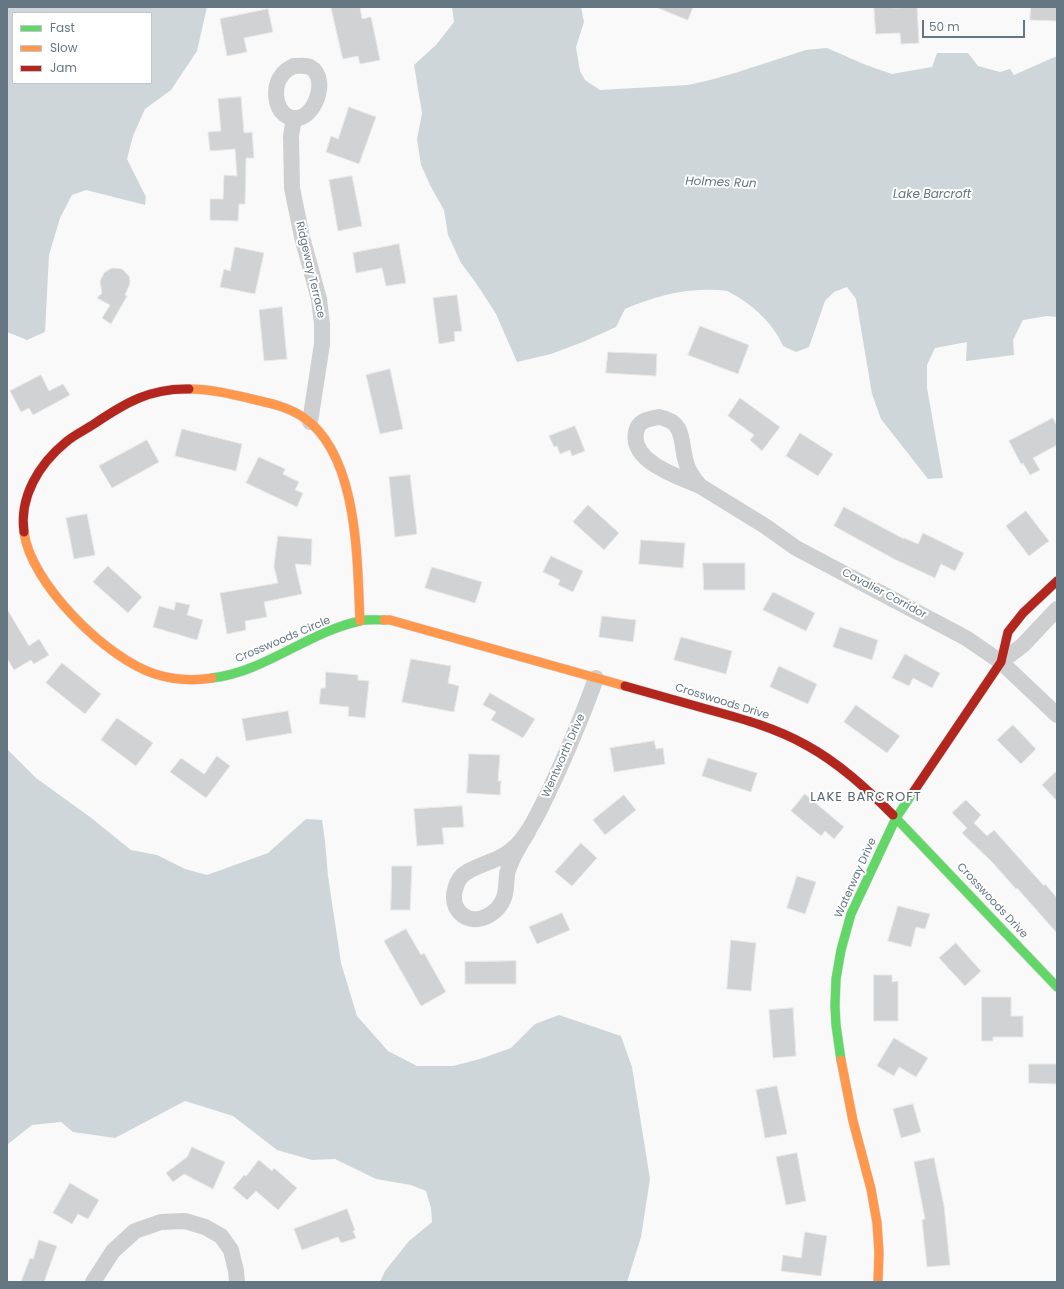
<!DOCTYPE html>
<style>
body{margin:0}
#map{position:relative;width:1064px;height:1289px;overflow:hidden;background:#f9f9f9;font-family:Poppins,sans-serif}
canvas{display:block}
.frame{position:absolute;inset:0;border:8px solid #657683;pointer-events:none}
.legend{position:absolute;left:12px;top:12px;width:140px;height:72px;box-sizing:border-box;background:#fff;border:1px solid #c1c8cd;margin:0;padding:5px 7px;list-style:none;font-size:12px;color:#657683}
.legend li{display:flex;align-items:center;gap:8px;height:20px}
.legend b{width:20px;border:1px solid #c1c8cd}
.scale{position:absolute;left:922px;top:20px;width:103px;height:18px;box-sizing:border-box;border:2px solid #657683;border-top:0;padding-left:5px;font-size:12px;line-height:14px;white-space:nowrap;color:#657683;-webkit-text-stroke:3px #fff;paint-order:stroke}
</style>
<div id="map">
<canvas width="1064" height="1289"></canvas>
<div class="frame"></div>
<ul class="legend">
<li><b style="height:5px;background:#63d668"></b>Fast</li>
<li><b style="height:5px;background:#ff974d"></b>Slow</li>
<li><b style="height:5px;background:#b3261e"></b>Jam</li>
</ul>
<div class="scale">50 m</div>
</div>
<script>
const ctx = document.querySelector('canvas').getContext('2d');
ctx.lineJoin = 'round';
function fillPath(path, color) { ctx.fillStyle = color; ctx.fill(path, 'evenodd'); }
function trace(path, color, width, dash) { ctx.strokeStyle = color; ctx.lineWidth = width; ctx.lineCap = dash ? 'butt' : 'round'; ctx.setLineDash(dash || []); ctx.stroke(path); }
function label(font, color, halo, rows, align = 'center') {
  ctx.font = font + ' Poppins,sans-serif'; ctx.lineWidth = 4; ctx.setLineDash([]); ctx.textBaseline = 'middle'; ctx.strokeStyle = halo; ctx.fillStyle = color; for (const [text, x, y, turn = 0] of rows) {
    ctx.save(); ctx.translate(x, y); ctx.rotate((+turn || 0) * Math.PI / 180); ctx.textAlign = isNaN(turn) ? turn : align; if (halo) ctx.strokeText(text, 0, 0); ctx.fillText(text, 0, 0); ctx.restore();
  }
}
const water = new Path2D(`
 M 7,7 L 207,7 L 197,51 L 171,90 L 145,109 L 133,136 L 127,159 L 146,197 L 145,205 L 86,190 L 72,195 L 60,218 L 49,255 L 45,332 L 27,340 L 7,332 ZM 13,13 L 151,13 L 151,83 L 13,83 Z
 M 452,7 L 581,7 L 584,22 L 576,47 L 580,71 L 585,80 L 600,90 L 688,85 L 710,80 L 735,73 L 806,50 L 827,48 L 866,65 L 892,74 L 932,67 L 937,53 L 968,53 L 978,66 L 1000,72 L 1010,69 L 1014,75 L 1057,56 L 1057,317 L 1047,316 L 1023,320 L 1013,340 L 1014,355 L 966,361 L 967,342 L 935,348 L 927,365 L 927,388 L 943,478 L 928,479 L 881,419 L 872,394 L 856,299 L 847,287 L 834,292 L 825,301 L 809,347 L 796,352 L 783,346 C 774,325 757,309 738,297 C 734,295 730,292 727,291 C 723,290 718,290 715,290 C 684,288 653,297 625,309 L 616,327 L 583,342 L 551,354 L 517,362 L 496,314 L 476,283 L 461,263 L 448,235 L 444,210 L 431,187 L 421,165 L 417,139 L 422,113 L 414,65 L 436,45 L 454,22 Z
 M 7,749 L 36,778 L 90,817 L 131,850 L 157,855 L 185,869 L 207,875 L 268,853 L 306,819 L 322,820 L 325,841 L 328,876 L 341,963 L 357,1016 L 388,1051 L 417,1066 L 453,1066 L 480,1059 L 511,1048 L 535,1024 L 559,1015 L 621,1036 L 632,1067 L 650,1179 L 641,1237 L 627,1282 L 380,1282 L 385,1271 L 409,1241 L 432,1222 L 431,1208 L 426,1191 L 411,1185 L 376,1179 L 335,1159 L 312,1160 L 277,1150 L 233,1116 L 185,1101 L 115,1138 L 73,1132 L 61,1122 L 32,1125 L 8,1144 L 7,1152 Z`);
const building = new Path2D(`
 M 331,7 L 360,7 L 362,19 L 371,17 L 380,60 L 360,64 L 358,56 L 343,59 Z
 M 656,7 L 693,7 L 688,20 Z
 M 874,7 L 892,7 L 892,8 L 917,7 L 919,43 L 901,44 L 900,33 L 876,34 Z
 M 1031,7 L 1057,7 L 1057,21 L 1030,20 Z
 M 268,9 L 273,32 L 244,38 L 247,52 L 227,56 L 220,19 Z
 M 241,97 L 244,133 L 252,132 L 254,158 L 246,158 L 245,204 L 239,204 L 238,221 L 210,220 L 210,199 L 223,199 L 224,175 L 237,176 L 235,149 L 210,151 L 208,132 L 221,131 L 218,99 Z
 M 349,107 L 376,117 L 359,164 L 326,152 L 331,136 L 338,139 Z
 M 352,176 L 362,226 L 338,231 L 329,180 Z
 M 399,244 L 406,283 L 386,286 L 382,268 L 356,273 L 353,253 Z
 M 235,247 L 264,253 L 255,294 L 220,287 L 224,269 L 230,271 Z
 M 112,268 L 122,269 L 129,276 L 130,281 L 129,286 L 125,295 L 127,296 L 111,324 L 102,318 L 110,305 L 97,298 L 102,293 L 100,281 L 104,273 Z
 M 457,295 L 462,331 L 454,332 L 455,341 L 439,344 L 433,298 Z
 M 282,307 L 287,359 L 264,361 L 259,310 Z
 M 700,326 L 749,345 L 738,374 L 688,355 Z
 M 608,352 L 657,354 L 656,376 L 606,373 Z
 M 390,369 L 403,429 L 380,434 L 366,375 Z
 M 41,375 L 49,391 L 63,384 L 70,395 L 33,415 L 29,408 L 21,412 L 10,391 Z
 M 740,398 L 780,427 L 762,451 L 750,440 L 754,435 L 728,416 Z
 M 1053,418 L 1057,426 L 1057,445 L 1033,458 L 1040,470 L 1030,475 L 1023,463 L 1021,464 L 1009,441 Z
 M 575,426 L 585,451 L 572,456 L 570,450 L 560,454 L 557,446 L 554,447 L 549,436 Z
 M 182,429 L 242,444 L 236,471 L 175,456 Z
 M 800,433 L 833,454 L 818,476 L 786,456 Z
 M 147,440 L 159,462 L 112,488 L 99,466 Z
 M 259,457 L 285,469 L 283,474 L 299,482 L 295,490 L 303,493 L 297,507 L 246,483 Z
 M 410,475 L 417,534 L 395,537 L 389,477 Z
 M 588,505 L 619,533 L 604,550 L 573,522 Z
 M 844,507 L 904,539 L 904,538 L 918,544 L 923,533 L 964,553 L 955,571 L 941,564 L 935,578 L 894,559 L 834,526 Z
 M 1026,511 L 1049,541 L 1029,556 L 1006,526 Z
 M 87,514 L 95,555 L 74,559 L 66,518 Z
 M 278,536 L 312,539 L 311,565 L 295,564 L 302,594 L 264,602 L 267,617 L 245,621 L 246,630 L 227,634 L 220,593 L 278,583 L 274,567 Z
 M 641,540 L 685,543 L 683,568 L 639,564 Z
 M 551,556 L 583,571 L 573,592 L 558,585 L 560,580 L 543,572 Z
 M 703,563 L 745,563 L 745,590 L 704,590 Z
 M 108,566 L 142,597 L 128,613 L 93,582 Z
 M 432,567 L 482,582 L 475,603 L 425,588 Z
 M 773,592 L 815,613 L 806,631 L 763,610 Z
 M 176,602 L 190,605 L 187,615 L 203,620 L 197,640 L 153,627 L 159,606 L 174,610 Z
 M 7,609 L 29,646 L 39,639 L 49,655 L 34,664 L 31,660 L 14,670 L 7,658 Z
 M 602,616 L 636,620 L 633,642 L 599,637 Z
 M 840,627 L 878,640 L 872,660 L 833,647 Z
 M 681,637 L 732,651 L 726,674 L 674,660 Z
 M 905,654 L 940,673 L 932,688 L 913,678 L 909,686 L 892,678 Z
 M 411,659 L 451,666 L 448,683 L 459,686 L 454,712 L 402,702 Z
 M 62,663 L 101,694 L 85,714 L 46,683 Z
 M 779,666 L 817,684 L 808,704 L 770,687 Z
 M 326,672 L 358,675 L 358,680 L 369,681 L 365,718 L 348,716 L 349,707 L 319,704 L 321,688 L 325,688 Z
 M 490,693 L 535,719 L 523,738 L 491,720 L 496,712 L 483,705 Z
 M 856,705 L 900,736 L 887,753 L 844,722 Z
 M 288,711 L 292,733 L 246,741 L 242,719 Z
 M 117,718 L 153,743 L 136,766 L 101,740 Z
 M 1013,725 L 1036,749 L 1021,764 L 997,740 Z
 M 654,741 L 656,749 L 663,748 L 665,764 L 614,772 L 610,748 Z
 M 469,754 L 500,755 L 498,781 L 501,781 L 500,795 L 467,793 Z
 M 217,756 L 230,766 L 206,798 L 170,772 L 181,758 L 204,774 Z
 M 708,758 L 757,773 L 751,792 L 702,776 Z
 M 1057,771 L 1057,801 L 1042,785 Z
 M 805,794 L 844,827 L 834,839 L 825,831 L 821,836 L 791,811 Z
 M 624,795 L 636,810 L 605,835 L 593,820 Z
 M 966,800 L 981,815 L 974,823 L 987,836 L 994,830 L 1044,886 L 1045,884 L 1057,898 L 1057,933 L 1017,888 L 1016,889 L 993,863 L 962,833 L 967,828 L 952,813 Z
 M 462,806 L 464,827 L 442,828 L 444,844 L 417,846 L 414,809 Z
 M 581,843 L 597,858 L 572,886 L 555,872 Z
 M 392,866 L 412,866 L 410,910 L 391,910 Z
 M 797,876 L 816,882 L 805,914 L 787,908 Z
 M 898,906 L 930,914 L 925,929 L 916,927 L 911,947 L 888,941 Z
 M 562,913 L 570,930 L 537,944 L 529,927 Z
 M 406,929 L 421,955 L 424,953 L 446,992 L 421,1006 L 384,941 Z
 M 731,940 L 756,943 L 751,991 L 727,989 Z
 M 956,943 L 981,971 L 965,986 L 939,958 Z
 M 516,961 L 516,984 L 465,984 L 465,962 Z
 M 874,975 L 892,975 L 892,982 L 898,981 L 898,1021 L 874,1021 Z
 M 982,997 L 1011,997 L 1011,1016 L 1023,1016 L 1023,1037 L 993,1037 L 993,1041 L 982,1041 Z
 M 793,1008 L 796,1056 L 773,1058 L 769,1010 Z
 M 894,1038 L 928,1058 L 916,1077 L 899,1067 L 894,1076 L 877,1066 Z
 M 1029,1064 L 1057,1064 L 1057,1084 L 1029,1083 Z
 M 777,1086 L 787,1134 L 765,1138 L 756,1090 Z
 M 913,1104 L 921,1132 L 901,1138 L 893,1109 Z
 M 192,1147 L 225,1162 L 213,1189 L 184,1174 L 173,1182 L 166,1173 L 187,1157 Z
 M 797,1153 L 806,1201 L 786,1205 L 776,1157 Z
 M 934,1158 L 944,1206 L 950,1265 L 927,1267 L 922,1220 L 925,1219 L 914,1162 Z
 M 259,1160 L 272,1171 L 274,1168 L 297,1188 L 278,1210 L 256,1191 L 247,1200 L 233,1188 L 244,1175 L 246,1176 Z
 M 70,1183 L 99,1200 L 88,1219 L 78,1214 L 72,1224 L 53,1213 Z
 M 347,1209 L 355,1230 L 353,1231 L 356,1238 L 341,1243 L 338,1237 L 302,1250 L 294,1229 Z
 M 805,1232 L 827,1236 L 821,1276 L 781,1271 L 783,1255 L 801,1258 Z
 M 39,1240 L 57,1246 L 44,1282 L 21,1282 L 30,1258 L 33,1259 Z`);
const street = new Path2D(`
 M 294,66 C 300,66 305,65 310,67 C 332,79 311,130 287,116 C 274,108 273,86 282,75 C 285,70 290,68 294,66 Z
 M 294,118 L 291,136 L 292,188 L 302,237 L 319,299 L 322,324 L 322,344 L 310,422
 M 659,417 C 686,422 680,442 686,462 C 688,471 694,479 700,486 C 679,477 630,462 636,432 C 638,420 649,419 659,417 Z
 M 700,486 L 765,526 L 796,548 L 966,638 L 1001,662 L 1057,715
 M 1001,662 L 1023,645 L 1057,609
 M 528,832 C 520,844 513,856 508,870 C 505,880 508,893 502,902 C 493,919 467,928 456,907 C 451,896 456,878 467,872 C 484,862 503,860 517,845 C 532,829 541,807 551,787 C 567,752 583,715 596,678
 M 93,1282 L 113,1251 L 135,1231 L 161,1222 L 185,1221 L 205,1227 L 221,1236 L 231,1250 L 236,1271 L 237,1282`);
const fast = new Path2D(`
 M 212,678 C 265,672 308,632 360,621 C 368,619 376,620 384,620
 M 893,815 L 1057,987
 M 841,1060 L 836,1025 L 835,1006 L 836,979 L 841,950 L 851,914 L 896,818 L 914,791`);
const slow = new Path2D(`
 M 189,389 C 210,389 231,394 252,399 C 270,403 288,407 303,417 C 359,455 357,561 360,621
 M 24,532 C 30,583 107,659 155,674 C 174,680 193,681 212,678
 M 384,620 L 390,620 L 625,686
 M 841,1060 L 853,1121 L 871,1189 L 877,1223 L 879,1252 L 878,1282`);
const jam = new Path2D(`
 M 24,532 C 19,497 39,464 66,442 C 74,435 85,430 94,424 C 125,403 150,388 189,389
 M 625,686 C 653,694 681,702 710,710 C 743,719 776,728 806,745 C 839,763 867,789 893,815
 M 914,791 L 1001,662 L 1008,632 L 1023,613 L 1057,581`);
const streetNames = [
 ["Ridgeway Terrace",310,270,77],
 ["Cavalier Corridor",884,594,28],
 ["Crosswoods Circle",283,640,-23],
 ["Crosswoods Drive",722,702,17],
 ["Wentworth Drive",564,756,-66],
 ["Waterway Drive",856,878,-66],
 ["Crosswoods Drive",992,901,47]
];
const waterNames = [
 ["Holmes Run",721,183,2],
 ["Lake Barcroft",932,195]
];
const quarterNames = [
 ["LAKE BARCROFT",866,798]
];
fillPath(water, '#ced6d9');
fillPath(building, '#d0d2d3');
trace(building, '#e8e8e8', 1);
trace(fast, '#d5d6d7', 10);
trace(slow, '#d5d6d7', 10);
trace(jam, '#d5d6d7', 10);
trace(street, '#cecfd0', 16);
trace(fast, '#63d668', 9);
trace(slow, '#ff974d', 9);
trace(jam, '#b3261e', 9);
label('11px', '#657683', '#fff', streetNames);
label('italic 12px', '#60757c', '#fff', waterNames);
ctx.letterSpacing = '1px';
label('13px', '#57646e', '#fff', quarterNames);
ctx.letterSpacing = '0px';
</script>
